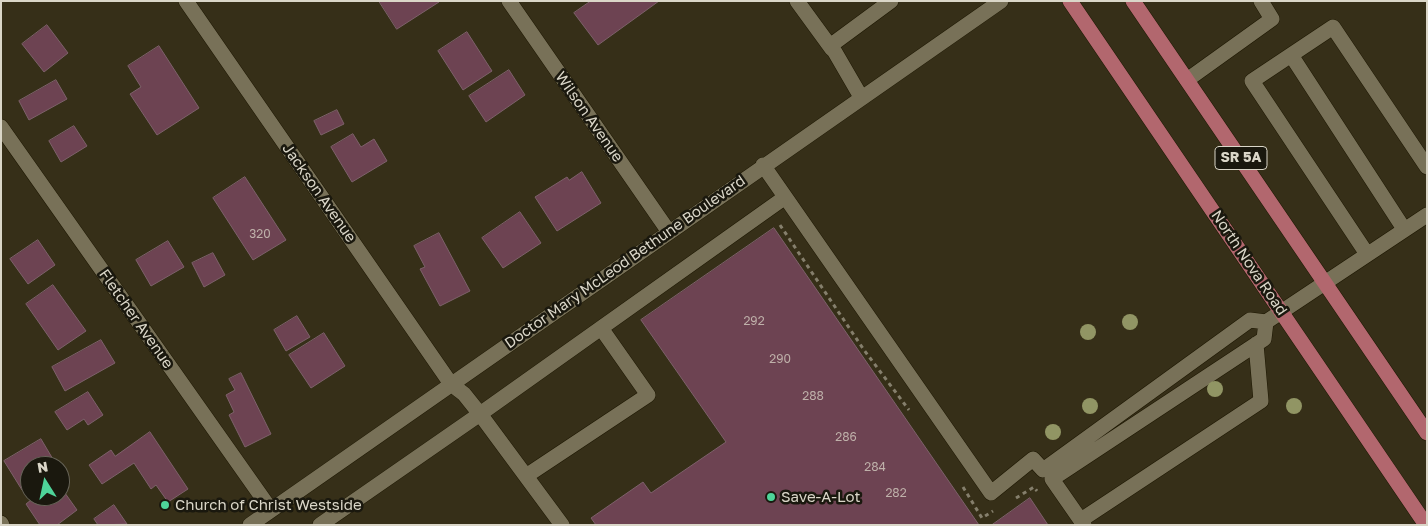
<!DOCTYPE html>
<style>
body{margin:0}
#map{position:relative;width:1428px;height:526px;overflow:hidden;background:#362f18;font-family:"Golos Text",sans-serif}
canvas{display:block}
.frame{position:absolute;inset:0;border:2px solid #dad6c8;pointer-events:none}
.north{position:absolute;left:20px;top:456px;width:50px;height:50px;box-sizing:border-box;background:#1a180e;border:1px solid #676458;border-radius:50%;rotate:350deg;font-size:14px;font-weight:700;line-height:20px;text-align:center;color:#dad6c8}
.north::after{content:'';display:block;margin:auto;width:18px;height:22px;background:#4ed399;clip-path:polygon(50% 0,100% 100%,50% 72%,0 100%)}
</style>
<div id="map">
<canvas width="1428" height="526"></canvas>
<div class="frame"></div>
<div class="north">N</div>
</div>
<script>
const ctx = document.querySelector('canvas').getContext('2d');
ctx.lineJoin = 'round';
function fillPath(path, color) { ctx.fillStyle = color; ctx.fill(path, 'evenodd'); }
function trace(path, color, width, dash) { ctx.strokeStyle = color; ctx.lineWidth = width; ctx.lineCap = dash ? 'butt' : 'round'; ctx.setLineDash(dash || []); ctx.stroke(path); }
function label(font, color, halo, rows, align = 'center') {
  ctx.font = font + ' "Golos Text",sans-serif'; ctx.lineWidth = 5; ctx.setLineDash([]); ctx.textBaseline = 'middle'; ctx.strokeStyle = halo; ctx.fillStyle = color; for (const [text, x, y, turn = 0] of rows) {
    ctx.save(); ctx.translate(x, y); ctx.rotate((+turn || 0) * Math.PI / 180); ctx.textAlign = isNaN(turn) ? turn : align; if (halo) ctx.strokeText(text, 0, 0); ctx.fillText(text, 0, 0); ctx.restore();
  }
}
const building = new Path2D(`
 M 379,1 L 438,1 L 439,2 L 397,29 Z
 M 591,1 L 659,1 L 598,45 L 574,13 Z
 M 47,25 L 68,53 L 44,72 L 22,44 Z
 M 467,32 L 492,71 L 463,90 L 438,51 Z
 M 159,46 L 199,108 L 157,135 L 130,94 L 141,87 L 128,66 Z
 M 509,70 L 525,95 L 486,122 L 469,96 Z
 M 56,80 L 67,99 L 29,120 L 19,101 Z
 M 337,110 L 344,124 L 321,135 L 314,121 Z
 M 74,126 L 87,146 L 61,162 L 49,141 Z
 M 353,134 L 361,147 L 374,139 L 387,161 L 352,182 L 331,147 Z
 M 582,172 L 601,203 L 557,231 L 535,197 L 567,177 L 569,180 Z
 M 245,177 L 286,240 L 253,260 L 213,198 Z
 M 520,212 L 541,243 L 503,268 L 482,238 Z
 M 774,228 L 979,525 L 596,525 L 591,518 L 643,482 L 651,493 L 726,442 L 641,320 Z
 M 439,233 L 470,291 L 440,306 L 420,269 L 425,267 L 414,246 Z
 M 38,240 L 55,265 L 28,284 L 10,259 Z
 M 168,241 L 184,267 L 151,286 L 136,260 Z
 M 213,253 L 225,275 L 204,287 L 192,263 Z
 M 53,285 L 86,331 L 58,350 L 26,304 Z
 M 297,316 L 310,337 L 286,351 L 274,330 Z
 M 324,333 L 345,366 L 311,388 L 289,355 Z
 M 101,340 L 115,363 L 65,391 L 52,367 Z
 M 241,373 L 271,434 L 245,447 L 229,415 L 234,412 L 226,395 L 235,390 L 229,379 Z
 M 88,392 L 103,415 L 88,425 L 84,419 L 67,430 L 55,412 Z
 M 150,432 L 188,489 L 168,502 L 156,485 L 151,489 L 134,463 L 102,484 L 89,465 L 111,450 L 115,456 Z
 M 41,439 L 57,466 L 30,466 L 30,485 L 22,490 L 4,461 Z
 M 60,486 L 77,510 L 57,525 L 40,525 L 26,504 L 36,496 L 60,496 Z
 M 1030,498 L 1048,525 L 992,525 Z
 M 114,505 L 127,524 L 98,525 L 94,519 Z`);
const path = new Path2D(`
 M 780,225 L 864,350 L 909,410
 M 963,487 L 982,518 L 993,511
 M 1016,498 L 1034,487 L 1037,491`);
const minor = new Path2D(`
 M 186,1 L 451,384 L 464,394 L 480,414 L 562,525
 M 509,1 L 669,232
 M 797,1 L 832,49
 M 1291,55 L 1404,229
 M 1187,80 L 1272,19 L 1261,1
 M 861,97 L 832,47 L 834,43 L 891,1
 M 1,127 L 271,510
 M 763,165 L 991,493 L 1033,459 L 1043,470 L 1250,320 L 1266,322 L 1427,215
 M 1367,254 L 1252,81 L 1333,27 L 1427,167
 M 526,476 L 648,395 L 601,328
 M 1081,520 L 1261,401 L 1256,344
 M 1,523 L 2,525
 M 250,525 L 1001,1
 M 320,525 L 480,414 L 784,198
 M 1084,525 L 1052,479 L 1264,339 L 1266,322`);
const major = new Path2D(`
 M 1070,1 L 1426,525
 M 1133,1 L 1427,433`);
const trees = [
 [1130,322],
 [1088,332],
 [1215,389],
 [1090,406],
 [1294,406],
 [1053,432]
];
const markers = [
 [771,497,5,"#4ed399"],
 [165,505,5,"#4ed399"]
];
const numberNames = [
 ["320",260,234],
 ["292",754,321],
 ["290",780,359],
 ["288",813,396],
 ["286",846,437],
 ["284",875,467],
 ["282",896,493]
];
const shields = [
 [1241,158,52]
];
const shieldNames = [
 ["SR 5A",1241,158]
];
const streetNames = [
 ["Wilson Avenue",589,117,55],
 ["Jackson Avenue",319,193,55],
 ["Doctor Mary McLeod Bethune Boulevard",625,262,-35],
 ["North Nova Road",1249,263,56],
 ["Fletcher Avenue",136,319,55]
];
const poiNames = [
 ["Save-A-Lot",781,497],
 ["Church of Christ Westside",175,505]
];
fillPath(building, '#6d4352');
trace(building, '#7d616a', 1);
trace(minor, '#1d1702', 16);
trace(major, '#1d1702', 16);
trace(path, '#857f6c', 3, [4, 4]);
trace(minor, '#787158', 15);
trace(major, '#b2676e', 15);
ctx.fillStyle = '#919564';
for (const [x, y] of trees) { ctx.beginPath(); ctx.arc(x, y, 8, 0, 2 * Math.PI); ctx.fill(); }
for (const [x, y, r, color] of markers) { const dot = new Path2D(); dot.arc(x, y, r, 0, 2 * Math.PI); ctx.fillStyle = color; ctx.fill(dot); trace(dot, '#1a180e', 2); }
label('12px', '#bfb1aa', null, numberNames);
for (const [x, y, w] of shields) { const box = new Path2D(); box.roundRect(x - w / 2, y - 11.5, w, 23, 4); ctx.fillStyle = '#1a180e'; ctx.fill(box); trace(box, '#dad6c8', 1); }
label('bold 14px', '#dad6c8', null, shieldNames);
label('15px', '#dad6c8', '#1a180e', streetNames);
label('15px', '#dad6c8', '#1a180e', poiNames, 'left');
</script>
